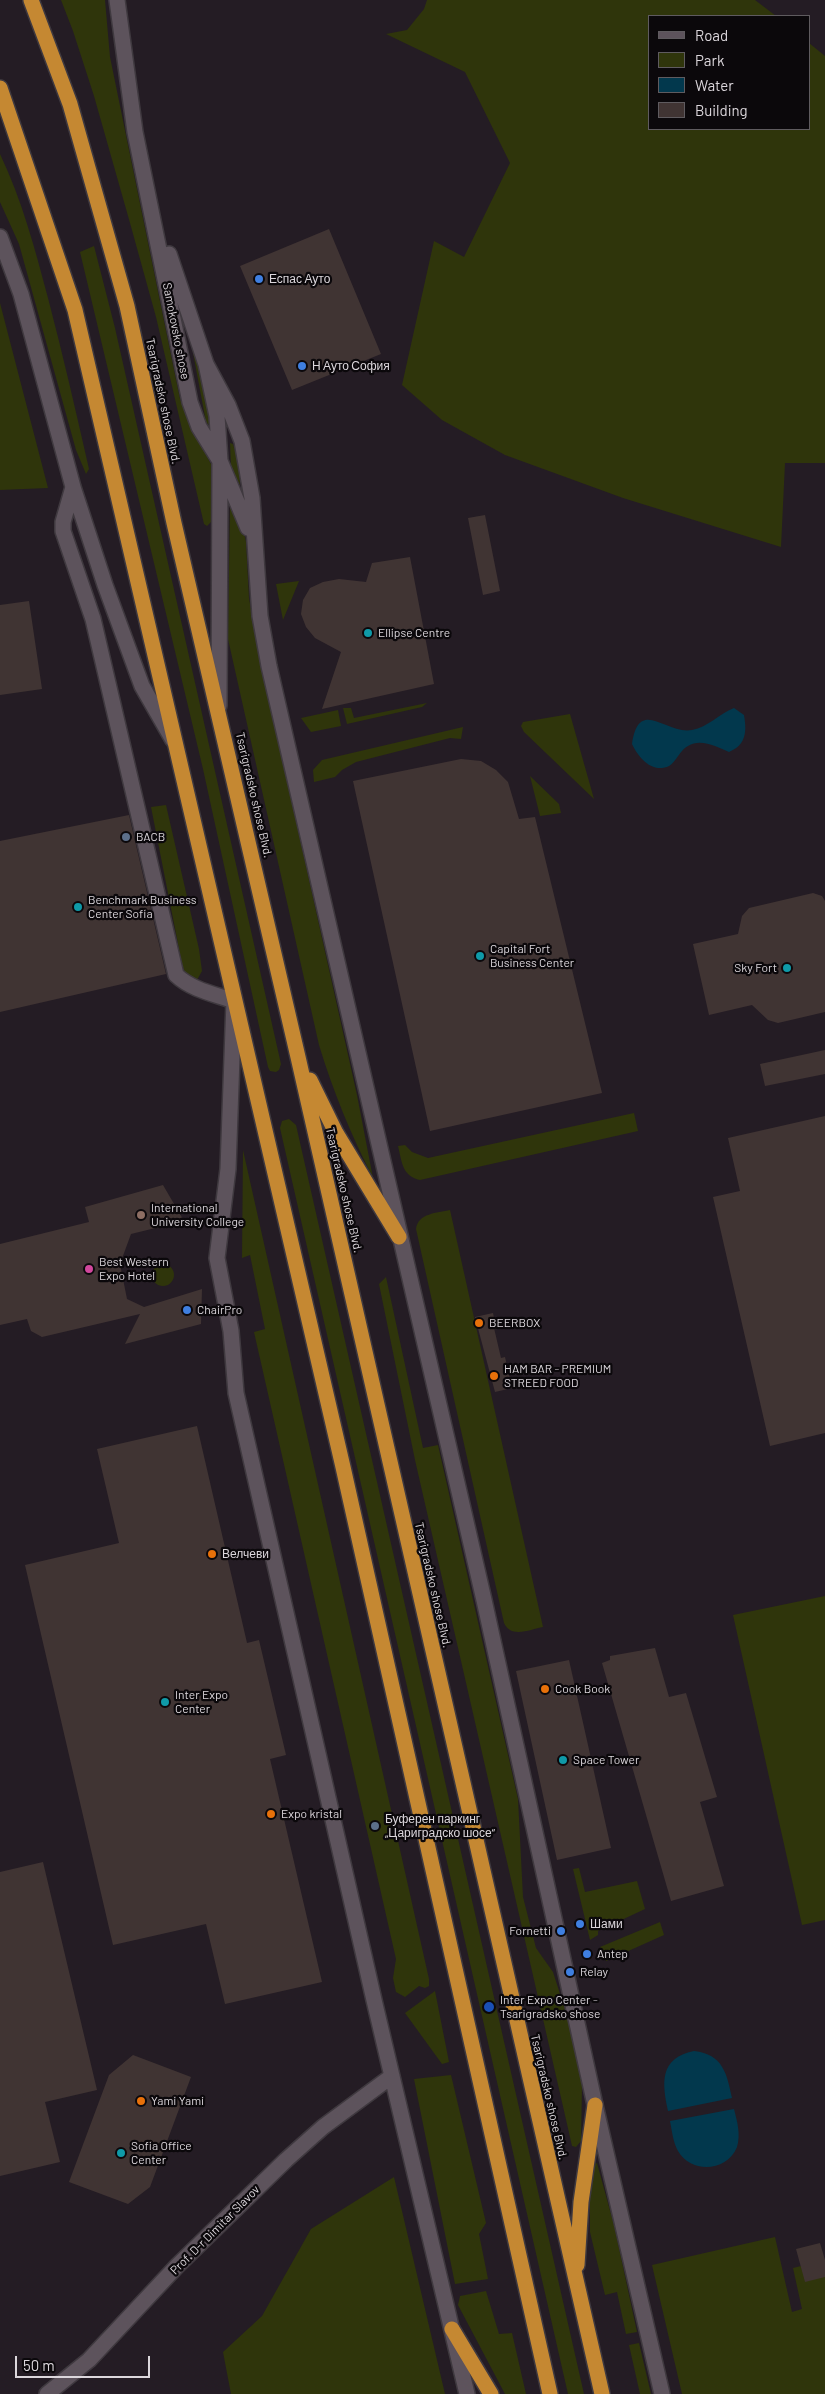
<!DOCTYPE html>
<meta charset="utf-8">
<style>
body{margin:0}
#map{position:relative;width:825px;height:2394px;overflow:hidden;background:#241c24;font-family:Barlow,sans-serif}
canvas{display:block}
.legend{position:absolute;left:648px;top:15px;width:162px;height:115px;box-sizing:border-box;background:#0b080b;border:1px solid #5f5b5f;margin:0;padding:6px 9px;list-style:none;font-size:15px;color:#dcd7dc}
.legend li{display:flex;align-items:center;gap:10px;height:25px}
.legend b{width:25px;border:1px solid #5f5b5f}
.scale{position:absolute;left:15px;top:2356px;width:135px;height:22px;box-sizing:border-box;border:2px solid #dcd7dc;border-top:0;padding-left:6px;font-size:15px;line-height:18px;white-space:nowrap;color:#dcd7dc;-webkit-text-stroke:4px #0b080b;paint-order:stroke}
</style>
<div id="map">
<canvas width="825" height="2394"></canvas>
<ul class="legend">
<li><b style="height:6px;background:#5d535c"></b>Road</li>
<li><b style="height:14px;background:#2f350b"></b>Park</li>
<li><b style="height:14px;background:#02384d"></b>Water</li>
<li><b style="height:14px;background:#403433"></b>Building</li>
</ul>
<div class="scale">50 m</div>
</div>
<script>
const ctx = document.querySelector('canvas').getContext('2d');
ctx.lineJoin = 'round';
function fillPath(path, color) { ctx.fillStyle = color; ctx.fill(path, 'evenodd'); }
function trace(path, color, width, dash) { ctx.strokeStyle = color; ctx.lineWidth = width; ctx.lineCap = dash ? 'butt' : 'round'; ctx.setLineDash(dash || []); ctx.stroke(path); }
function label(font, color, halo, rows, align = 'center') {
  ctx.font = font + ' Barlow,sans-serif'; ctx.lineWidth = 4.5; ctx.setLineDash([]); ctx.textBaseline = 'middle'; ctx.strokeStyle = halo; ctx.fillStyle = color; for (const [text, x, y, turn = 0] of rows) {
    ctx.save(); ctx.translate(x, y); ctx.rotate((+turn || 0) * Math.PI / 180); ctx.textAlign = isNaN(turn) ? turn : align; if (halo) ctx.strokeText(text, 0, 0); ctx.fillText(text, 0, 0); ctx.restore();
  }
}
const green = new Path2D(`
 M 61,0 L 105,0 L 110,57 L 180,399 L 191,426 L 213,468 L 214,481 L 211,522 L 207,526 L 204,524 L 156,317 L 130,223 L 94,96 L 73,31 Z
 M 427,0 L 755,0 L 776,16 L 649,16 L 649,129 L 809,129 L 809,43 L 825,56 L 825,463 L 785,463 L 781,547 L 623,498 L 505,455 L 442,420 L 402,385 L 434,241 L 464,257 L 510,163 L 465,72 L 386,34 L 407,30 L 424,9 Z
 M 0,154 C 22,200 35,249 48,298 C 63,355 76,412 89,469 L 86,474 L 76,450 L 19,244 L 0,202 Z
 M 94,246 L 115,328 L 281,1064 L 279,1070 L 276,1072 L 270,1071 L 268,1067 L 203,769 L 80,252 Z
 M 0,303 L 48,488 L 0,490 Z
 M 191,342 L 196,345 L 211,422 L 209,425 L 206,422 Z
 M 230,443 L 233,444 L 239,464 L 240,485 L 231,469 Z
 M 230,504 L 239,509 L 246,542 L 249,598 L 258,651 L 357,1095 L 373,1178 C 351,1135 333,1091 319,1045 L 228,639 Z
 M 299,581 L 283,620 L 276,584 Z
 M 427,703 L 422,707 L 347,724 L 343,708 L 351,708 L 354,718 Z
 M 338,710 L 341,726 L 311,732 L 301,718 Z
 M 570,714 L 594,799 L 524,732 L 521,726 L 523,722 Z
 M 463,727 L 461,739 L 450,738 L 356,762 L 342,770 L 335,777 L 314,782 L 313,770 L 322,760 Z
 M 530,776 L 559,804 L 561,813 L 540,816 Z
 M 166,805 L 199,949 L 202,971 L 197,980 L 185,973 L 182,964 L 151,807 Z
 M 634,1113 L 638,1131 L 420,1180 C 402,1176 402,1162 398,1146 L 405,1145 L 412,1152 L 428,1158 Z
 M 289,1119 L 296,1125 L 584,2394 L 568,2394 L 280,1128 L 282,1121 Z
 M 243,1150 L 429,1979 L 429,1986 L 425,1988 L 419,1986 L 405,1997 L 396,1992 L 393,1978 L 396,1959 L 254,1332 L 265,1329 L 250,1255 L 242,1258 Z
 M 450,1210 L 543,1627 C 531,1629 511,1639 504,1623 L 416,1229 C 418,1213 437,1213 450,1210 Z
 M152 1275a11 11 0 1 1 22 0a11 11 0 1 1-22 0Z
 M 386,1277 L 423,1448 L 438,1445 L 518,1799 L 523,1897 L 536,1948 L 553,1972 L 569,2022 L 582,2085 L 581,2141 L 576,2147 L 572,2146 L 562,2102 L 415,1460 L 379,1284 Z
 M 825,1596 L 825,1920 L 802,1925 L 733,1615 Z
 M 579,1868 L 585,1892 L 637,1881 L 645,1909 L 598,1931 L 598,1935 L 590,1940 L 573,1869 Z
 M 660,1922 L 664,1935 L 606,1961 L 600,1947 Z
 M 435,1991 L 449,2062 L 442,2064 L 405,2013 Z
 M 451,2075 L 486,2223 L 479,2234 L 488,2279 L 455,2284 L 414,2079 Z
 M 597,2163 L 614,2225 L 637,2332 L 626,2334 L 617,2292 L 605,2295 L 590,2232 L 590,2193 L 593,2164 Z
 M 394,2177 L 445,2394 L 231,2394 L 223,2352 L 262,2316 L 311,2229 Z
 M 775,2237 L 792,2312 L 802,2309 L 793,2268 L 825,2260 L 825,2394 L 682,2394 L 652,2265 Z
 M 486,2291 L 499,2334 L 512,2333 L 526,2394 L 505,2394 L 458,2305 L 460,2296 Z
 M 639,2343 L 651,2394 L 640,2394 L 629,2345 Z`);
const water = new Path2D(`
 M 734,708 L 744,715 C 747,732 746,745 729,752 C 717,747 701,738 688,746 C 680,750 676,762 669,766 C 652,774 638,757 632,744 C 639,696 666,735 692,730 C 708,727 719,714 734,708 Z
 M 694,2051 C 723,2054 727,2074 732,2098 L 668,2111 C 662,2083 659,2058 694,2051 Z
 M 734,2109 C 737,2121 741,2134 737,2147 C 727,2172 691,2174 678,2151 C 673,2142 672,2131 670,2121 Z`);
const building = new Path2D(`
 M 329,229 L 381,354 L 292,390 L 240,266 Z
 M 485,515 L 500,591 L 483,595 L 468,518 Z
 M 410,557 L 434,684 L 322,709 L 341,652 L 315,638 L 306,627 L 301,614 L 303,600 L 310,588 L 323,582 L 339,579 L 366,582 L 372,563 Z
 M 29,601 L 42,689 L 0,695 L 0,605 Z
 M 461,759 L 481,761 L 496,770 L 508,782 L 519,819 L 535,817 L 602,1093 L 430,1131 L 353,781 Z
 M 129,815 L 166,974 L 0,1012 L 0,841 Z
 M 813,893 L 822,896 L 825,901 L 825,1012 L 778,1023 L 768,1020 L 752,1005 L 709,1015 L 693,944 L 738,934 L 742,916 L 749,908 Z
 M 825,1050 L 825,1074 L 765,1086 L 760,1064 Z
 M 825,1116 L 825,1433 L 770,1446 L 713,1197 L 740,1191 L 728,1138 Z
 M 163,1185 L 184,1221 L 131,1234 L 120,1264 L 127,1299 L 144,1307 L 202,1289 L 201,1324 L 125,1344 L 140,1314 L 42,1337 L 31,1331 L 27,1319 L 0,1325 L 0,1244 L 89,1222 L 85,1207 Z
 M 493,1313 L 496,1328 L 494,1328 L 501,1358 L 505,1357 L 512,1388 L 495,1392 L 475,1317 Z
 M 197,1426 L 247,1643 L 259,1640 L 286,1755 L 270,1759 L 322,1982 L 225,2004 L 206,1924 L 113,1945 L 25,1565 L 119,1543 L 97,1449 Z
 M 655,1648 L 669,1697 L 686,1693 L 717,1797 L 700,1802 L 724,1886 L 671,1901 L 602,1663 L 610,1660 L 610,1656 Z
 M 569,1660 L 611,1848 L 557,1860 L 516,1671 Z
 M 43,1862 L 97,2090 L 45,2102 L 60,2162 L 0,2176 L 0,1872 Z
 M 133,2055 L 191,2077 L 150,2187 L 128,2204 L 69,2182 L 109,2075 Z
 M 820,2243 L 825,2260 L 825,2277 L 805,2282 L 796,2249 Z`);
const street = new Path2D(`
 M 117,0 L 135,132 L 190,402 L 199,427 L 220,461 L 248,528
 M 0,237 L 21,294 L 73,487 L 105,585 L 142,686 L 173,740
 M 169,254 L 206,364 L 217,416 L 220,461 L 219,706
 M 206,364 L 228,405 L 242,441 L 252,498 L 260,616 L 269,666 L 484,1600 L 595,2105 L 662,2394
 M 73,487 L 63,522 L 63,531 L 93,619 L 176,975 C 192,990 214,994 234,1001 L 228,1169 L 217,1258 L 231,1331 L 236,1393 L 374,2000 L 467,2394
 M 47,2394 L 89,2360 L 177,2266 L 286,2160 L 323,2127 L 392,2076`);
const highway = new Path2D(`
 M 31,0 L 70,104 L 127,306 L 174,523 L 298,1057 L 602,2394
 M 0,88 L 75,310 L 343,1467 L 550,2394
 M 310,1080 L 336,1133 L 399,1237
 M 577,2265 L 581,2202 L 595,2105
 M 452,2329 L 491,2394`);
const markers = [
 [259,279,5,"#3f7fe0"],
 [302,366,5,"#3f7fe0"],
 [368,633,5,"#0f9aa8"],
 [126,837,5,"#5c6f8a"],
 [78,907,5,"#0f9aa8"],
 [480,956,5,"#0f9aa8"],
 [787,968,5,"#0f9aa8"],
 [141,1215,5,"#8d6e63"],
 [89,1269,5,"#d1479c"],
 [187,1310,5,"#3f7fe0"],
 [479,1323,5,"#e8710a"],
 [494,1376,5,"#e8710a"],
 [212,1554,5,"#e8710a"],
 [545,1689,5,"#e8710a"],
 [165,1702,5,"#0f9aa8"],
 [563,1760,5,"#0f9aa8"],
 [271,1814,5,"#e8710a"],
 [375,1826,5,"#5c6f8a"],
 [580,1924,5,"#3f7fe0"],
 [561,1931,5,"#3f7fe0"],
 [587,1954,5,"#3f7fe0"],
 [570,1972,5,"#3f7fe0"],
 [489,2007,6,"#1a4fb4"],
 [141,2101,5,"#e8710a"],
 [121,2153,5,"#0f9aa8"]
];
const poiNames = [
 ["Еспас Ауто",269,279],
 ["Н Ауто София",312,366],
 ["Ellipse Centre",378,633],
 ["BACB",136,837],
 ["Benchmark Business",88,900],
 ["Center Sofia",88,914],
 ["Capital Fort",490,949],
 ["Business Center",490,963],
 ["Sky Fort",777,968,"right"],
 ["International",151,1208],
 ["University College",151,1222],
 ["Best Western",99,1262],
 ["Expo Hotel",99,1276],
 ["ChairPro",197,1310],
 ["BEERBOX",489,1323],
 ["HAM BAR - PREMIUM",504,1369],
 ["STREED FOOD",504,1383],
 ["Велчеви",222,1554],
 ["Cook Book",555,1689],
 ["Inter Expo",175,1695],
 ["Center",175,1709],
 ["Space Tower",573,1760],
 ["Expo kristal",281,1814],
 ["Буферен паркинг",385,1819],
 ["„Цариградско шосе“",385,1833],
 ["Шами",590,1924],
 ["Fornetti",551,1931,"right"],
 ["Antep",597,1954],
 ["Relay",580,1972],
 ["Inter Expo Center -",500,2000],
 ["Tsarigradsko shose",500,2014],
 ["Yami Yami",151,2101],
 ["Sofia Office",131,2146],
 ["Center",131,2160]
];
const streetNames = [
 ["Samokovsko shose",176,331,79],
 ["Tsarigradsko shose Blvd.",163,401,78],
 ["Tsarigradsko shose Blvd.",254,795,77],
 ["Tsarigradsko shose Blvd.",344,1190,77],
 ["Tsarigradsko shose Blvd.",433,1585,77],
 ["Tsarigradsko shose Blvd.",549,2097,77],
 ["Prof. D-r Dimitar Slavov",215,2230,-45]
];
fillPath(green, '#2f350b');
fillPath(water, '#02384d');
fillPath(building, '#403433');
trace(street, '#3f393f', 18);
trace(highway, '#3f393f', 18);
trace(street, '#5d535c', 15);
trace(highway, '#c58832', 15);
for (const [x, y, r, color] of markers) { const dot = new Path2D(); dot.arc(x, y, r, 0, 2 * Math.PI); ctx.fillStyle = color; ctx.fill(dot); trace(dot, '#0b080b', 2); }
label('12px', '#dcd7dc', '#0b080b', poiNames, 'left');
label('12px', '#dcd7dc', '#0b080b', streetNames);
</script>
